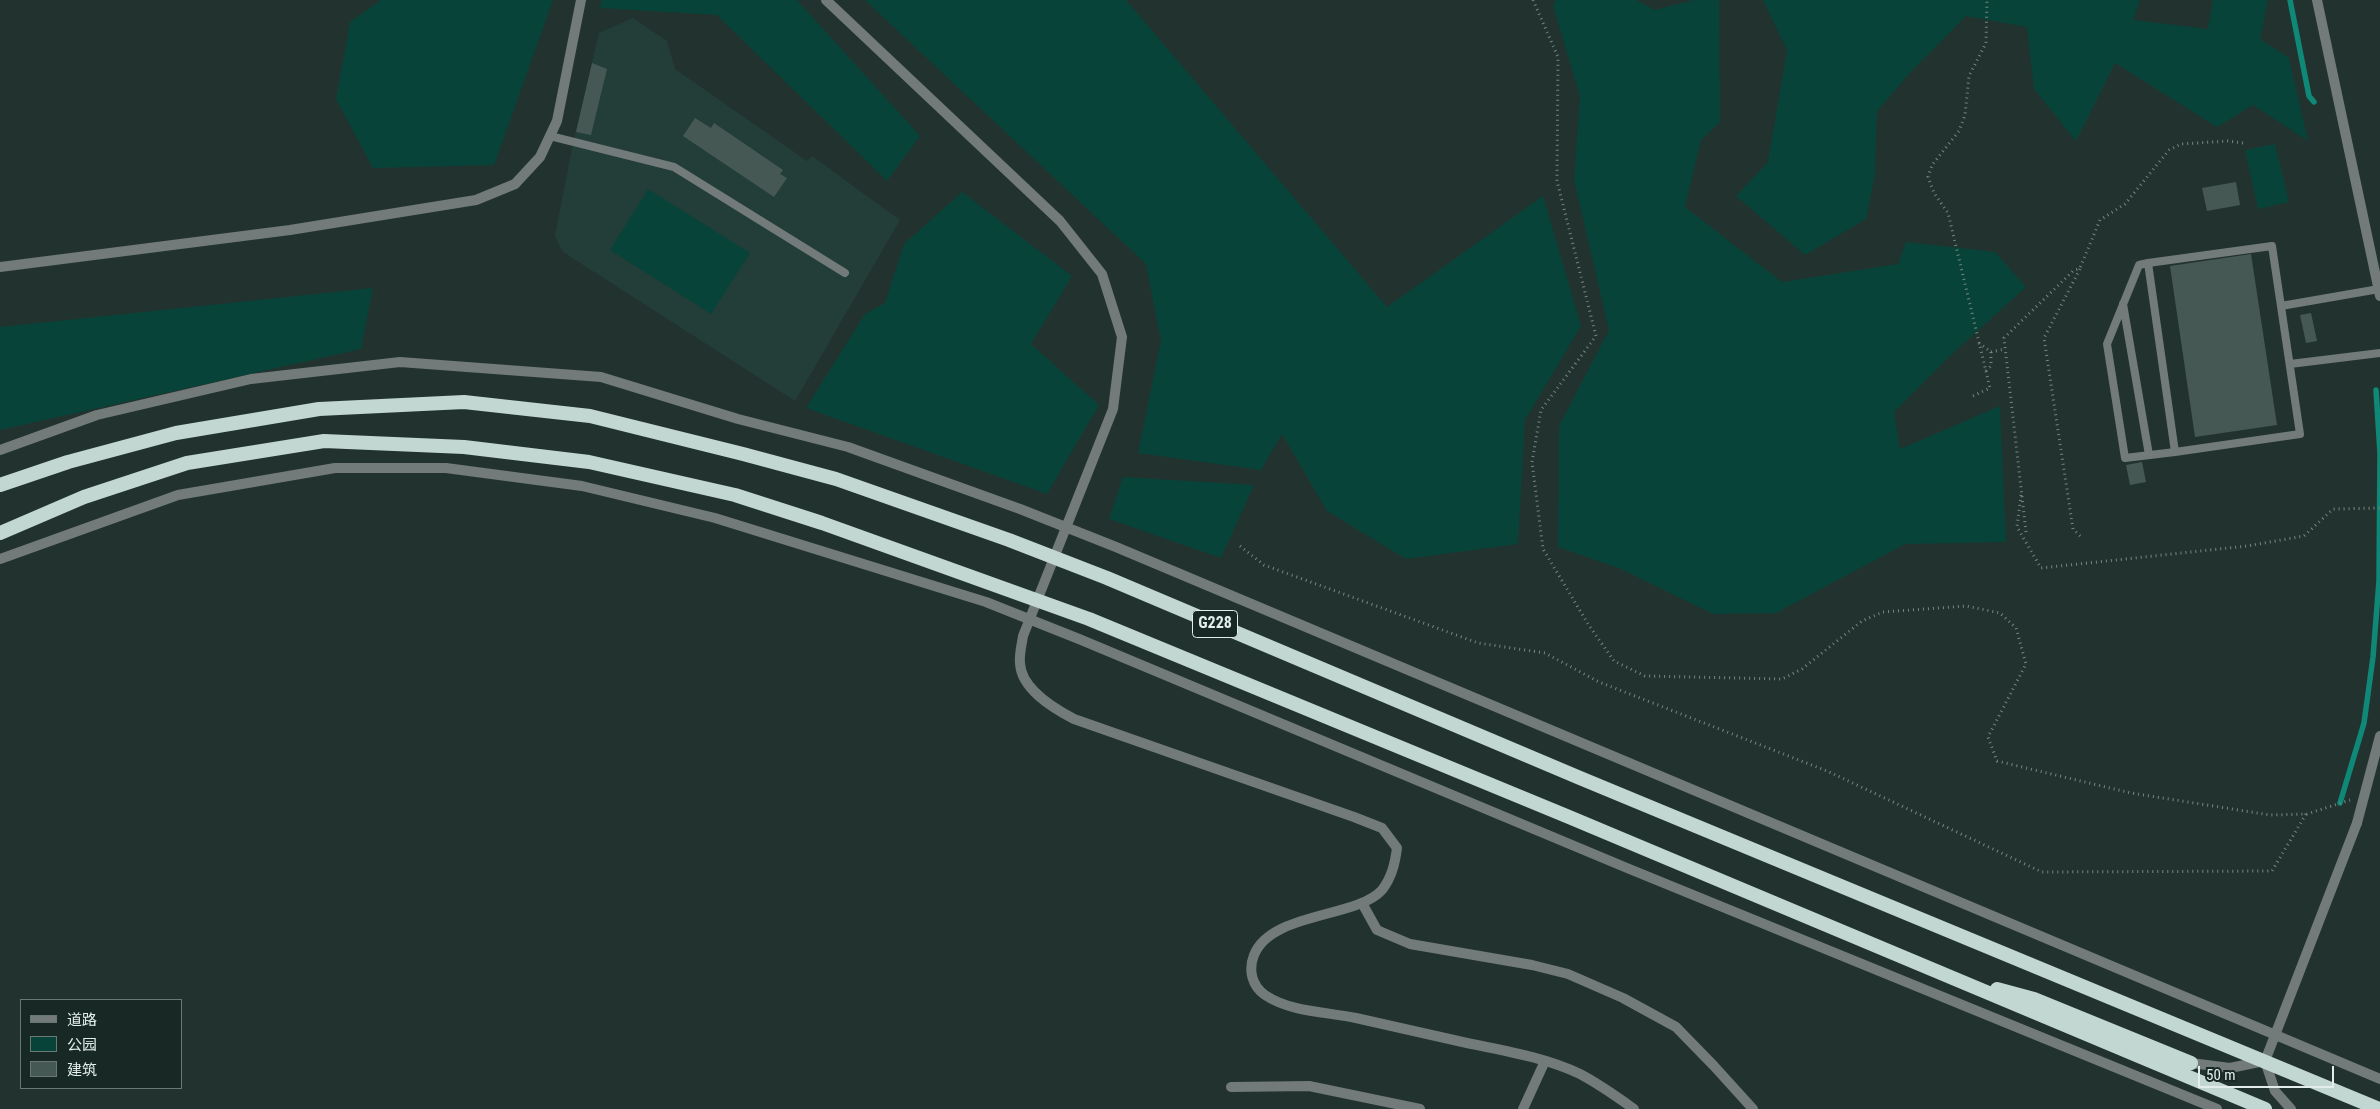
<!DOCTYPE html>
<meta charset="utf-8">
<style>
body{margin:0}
#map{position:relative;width:2380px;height:1109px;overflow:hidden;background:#22332f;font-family:"Roboto Condensed","Noto Sans SC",sans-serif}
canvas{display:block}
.legend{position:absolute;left:20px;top:999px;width:162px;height:90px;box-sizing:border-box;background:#182925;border:1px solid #697874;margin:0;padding:6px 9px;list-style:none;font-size:15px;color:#e3eeeb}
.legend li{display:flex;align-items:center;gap:10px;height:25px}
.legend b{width:25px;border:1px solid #697874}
.scale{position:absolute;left:2198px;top:1066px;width:136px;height:22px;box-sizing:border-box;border:2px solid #e3eeeb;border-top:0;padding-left:6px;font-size:15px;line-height:18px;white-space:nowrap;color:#e3eeeb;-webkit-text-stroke:4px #182925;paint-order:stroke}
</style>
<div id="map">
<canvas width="2380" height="1109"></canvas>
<ul class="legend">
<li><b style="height:6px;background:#727b79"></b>道路</li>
<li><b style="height:14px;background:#08433a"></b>公园</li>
<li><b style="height:14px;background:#465854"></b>建筑</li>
</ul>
<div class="scale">50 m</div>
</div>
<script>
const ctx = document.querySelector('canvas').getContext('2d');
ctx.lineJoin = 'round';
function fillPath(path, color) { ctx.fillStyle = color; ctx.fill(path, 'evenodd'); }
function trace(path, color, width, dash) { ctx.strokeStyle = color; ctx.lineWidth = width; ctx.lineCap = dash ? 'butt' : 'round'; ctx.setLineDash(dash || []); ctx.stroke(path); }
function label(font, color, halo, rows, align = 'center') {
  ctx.font = font + ' "Roboto Condensed",sans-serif'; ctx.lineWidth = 4; ctx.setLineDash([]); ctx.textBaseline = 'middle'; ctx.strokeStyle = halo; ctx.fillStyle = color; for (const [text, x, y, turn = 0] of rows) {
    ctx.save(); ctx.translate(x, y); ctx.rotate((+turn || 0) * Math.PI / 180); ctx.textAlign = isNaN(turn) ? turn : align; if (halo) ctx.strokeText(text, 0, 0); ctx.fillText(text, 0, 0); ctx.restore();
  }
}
const built = new Path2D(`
 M 633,18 L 667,41 L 675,69 L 807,161 L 812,156 L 900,220 L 795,401 L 563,252 L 555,236 L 573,143 L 599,33 Z`);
const green = new Path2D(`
 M 381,0 L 553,0 L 494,165 L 373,168 L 336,99 L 350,22 Z
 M 602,0 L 797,0 L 920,136 L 887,181 L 717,15 L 600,8 Z
 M 865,0 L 1126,0 L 1387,307 L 1543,196 L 1581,326 L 1525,420 L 1518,544 L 1406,559 L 1327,511 L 1282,434 L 1261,470 L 1138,453 L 1161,341 L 1146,264 Z
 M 1556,0 L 1636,0 L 1655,10 L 1694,0 L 1719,0 L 1720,122 L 1701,140 L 1685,207 L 1782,282 L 1898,264 L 1906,242 L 1995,252 L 2026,287 L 1951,355 L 1894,412 L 1900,449 L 2000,406 L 2006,542 L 1905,544 L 1776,613 L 1713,614 L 1621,569 L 1558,547 L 1559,426 L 1609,330 L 1574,180 L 1580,96 L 1553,6 Z
 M 1763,0 L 2140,0 L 2133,20 L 2208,29 L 2213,0 L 2268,0 L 2260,39 L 2289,58 L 2308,141 L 2253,105 L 2217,127 L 2115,63 L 2076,141 L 2034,89 L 2027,27 L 1966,16 L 1910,73 L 1877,111 L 1875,174 L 1866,219 L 1805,255 L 1736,196 L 1768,162 L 1787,50 Z
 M 2275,144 L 2289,202 L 2258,209 L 2245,150 Z
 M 648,189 L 750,253 L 711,314 L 610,250 Z
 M 962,192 L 1072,276 L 1031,344 L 1099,405 L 1047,494 L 806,408 L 865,314 L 885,303 L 904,244 Z
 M 373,288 L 361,349 L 0,430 L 0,327 Z
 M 1123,477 L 1254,485 L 1221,558 L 1109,519 Z`);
const stream = new Path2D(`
 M 2290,0 L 2309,96 L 2314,102
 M 2340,803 L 2364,723 L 2373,657 L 2379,581 L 2380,453 L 2376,390`);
const building = new Path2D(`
 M 592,63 L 607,69 L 591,135 L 576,132 Z
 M 695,118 L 711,128 L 714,123 L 783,170 L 780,174 L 787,178 L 774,197 L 683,136 Z
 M 2236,182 L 2240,205 L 2207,211 L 2202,188 Z
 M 2251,254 L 2277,425 L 2195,437 L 2170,266 Z
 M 2311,313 L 2317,341 L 2306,343 L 2300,315 Z
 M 2142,462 L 2146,482 L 2130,485 L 2126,465 Z`);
const path = new Path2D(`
 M 1533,0 L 1558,57 L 1557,181 L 1596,336 L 1541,410 L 1532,462 L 1543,549 L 1588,624 L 1614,661 L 1645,676 L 1782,679 L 1802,669 L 1862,621 L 1883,612 L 1966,606 L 2000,613 L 2016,628 L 2026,664 L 1988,737 L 1997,761 L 2131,793 L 2270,815 L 2307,814 L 2350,800
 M 2080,269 L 2044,338 L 2073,529 L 2081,537
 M 1979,343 L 1991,352 L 1991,366 L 1986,371
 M 1991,352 L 2005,349
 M 1973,396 L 1990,388 L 1948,213 L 1934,193 L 1928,177 L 1932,165 L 1959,131 L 1965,115 L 1969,76 L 1986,43 L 1987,0
 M 2021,495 L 2017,527 L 2041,568 L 2247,546 L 2304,536 L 2333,509 L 2380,508
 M 2026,532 L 2004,338 L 2073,271 L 2080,268 L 2100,220 L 2125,204 L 2169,150 L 2181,144 L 2228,141 L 2243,143
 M 1240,546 L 1264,565 L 1478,643 L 1545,653 L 1599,682 L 1827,771 L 2042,872 L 2272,871 L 2306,814`);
const service = new Path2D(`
 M 550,136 L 674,167 L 845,273
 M 2272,246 L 2300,434 L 2175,452 L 2148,263 Z
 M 2148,263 L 2139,265 L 2107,344 L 2125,458 L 2175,452
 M 2123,304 L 2149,455
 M 2281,306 L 2379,289
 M 2290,364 L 2380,353`);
const minor = new Path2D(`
 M 2317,0 L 2380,296
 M 0,267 L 290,230 L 476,200 L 515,184 L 540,157 L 557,121 L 581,0
 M 2357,823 L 2380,736
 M 1362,903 L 1377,930 L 1410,944 L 1532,965 L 1568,974 L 1623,998 L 1676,1027 L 1714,1066 L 1753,1109
 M 1231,1087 L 1309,1086 L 1420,1109
 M 1523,1109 L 1545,1061`);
const tertiary = new Path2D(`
 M 826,0 L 1060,221 L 1102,274 L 1122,337 L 1113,409 L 1023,636 C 1022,644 1019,654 1020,663 C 1021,689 1053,708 1074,719 L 1354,817 L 1382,828 L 1397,848 C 1395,863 1392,877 1382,890 C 1357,918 1271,912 1254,955 C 1248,970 1252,986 1265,995 C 1290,1012 1327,1012 1356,1018 C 1393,1026 1430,1035 1467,1043 C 1505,1051 1544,1057 1580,1074 C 1599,1084 1616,1096 1634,1109
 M 0,450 L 97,415 L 251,379 L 400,362 L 601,377 L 738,419 L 848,447 L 1020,509 L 1116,547 L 2380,1079
 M 0,559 L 178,495 L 335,468 L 446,468 L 582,486 L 715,518 L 986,602 L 1079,639 L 1627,868 L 2217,1109
 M 2191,1063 L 2230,1068 L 2264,1061
 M 2291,1109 L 2275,1091 L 2265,1061 L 2357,823`);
const trunk = new Path2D(`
 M 0,485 L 68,462 L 176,433 L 319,409 L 464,402 L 590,416 L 743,454 L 836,479 L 1009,540 L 1107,578 L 1580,778 L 2379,1109
 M 0,533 L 84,497 L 187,463 L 324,441 L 464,447 L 589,462 L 735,495 L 822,523 L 1089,619 L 1569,817 L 2265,1109
 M 1997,989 L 2034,999 L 2191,1063`);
const shields = [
 [1215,624,45]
];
const shieldNames = [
 ["G228",1215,624]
];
fillPath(built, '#233d38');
fillPath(green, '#08433a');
trace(stream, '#0f8877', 5.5);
fillPath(building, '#465854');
trace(path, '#778682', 3, [1, 4]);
trace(service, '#727b79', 8);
trace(minor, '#727b79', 10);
trace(tertiary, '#727b79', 10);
trace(trunk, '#c2d6d2', 14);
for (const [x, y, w] of shields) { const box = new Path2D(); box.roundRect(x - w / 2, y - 13.5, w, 27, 4); ctx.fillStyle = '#182925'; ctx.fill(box); trace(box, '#e3eeeb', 1); }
label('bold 16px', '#e3eeeb', null, shieldNames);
</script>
